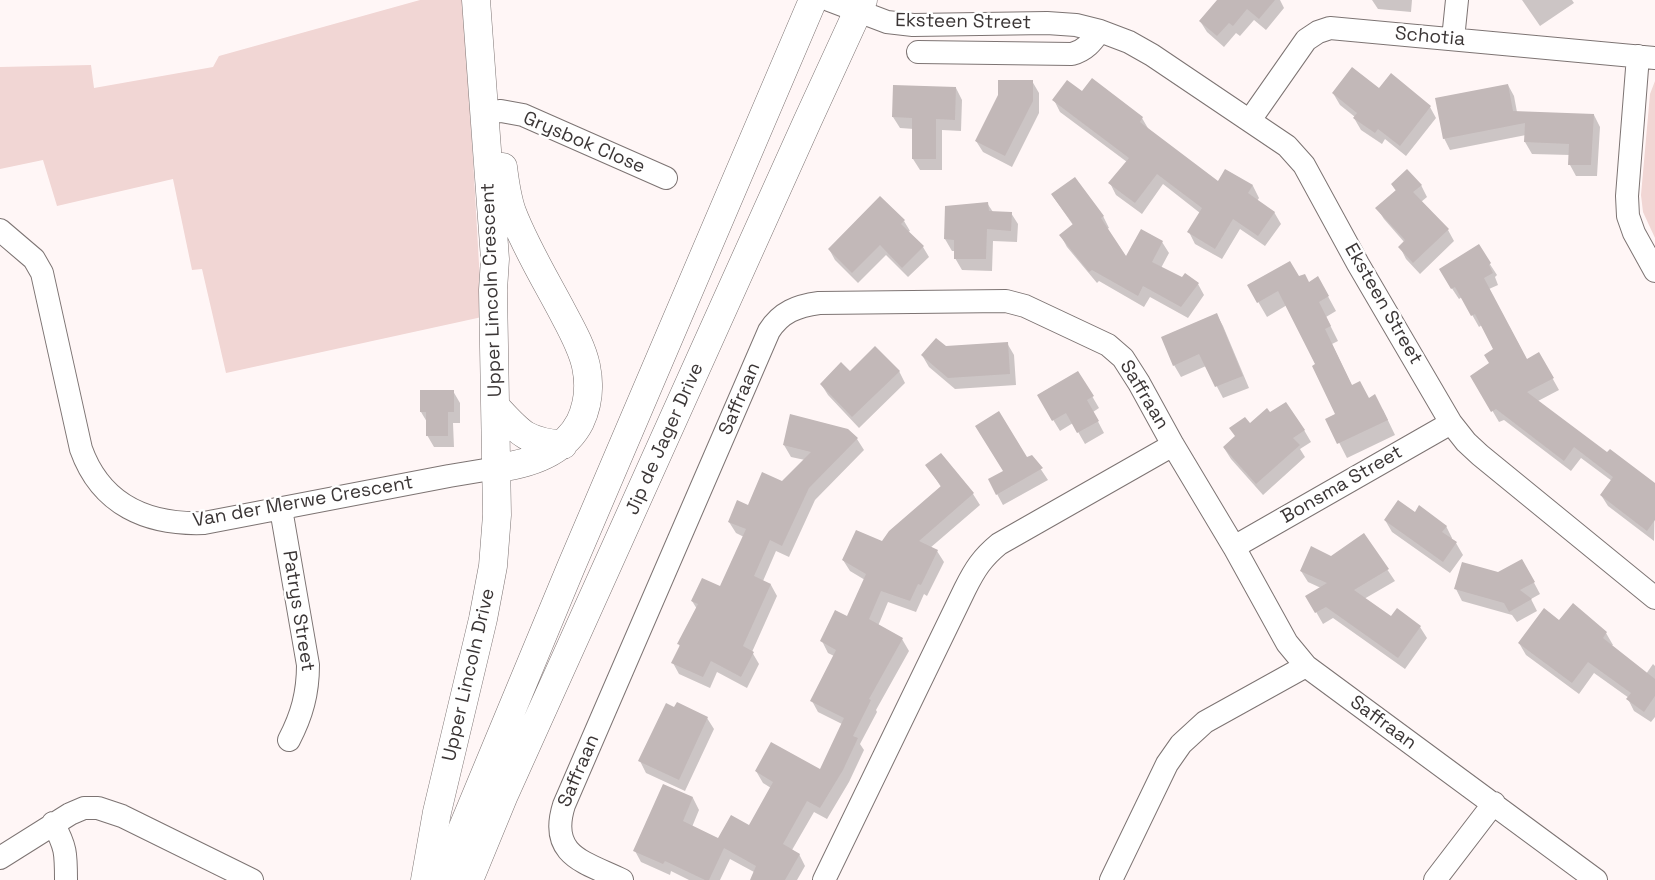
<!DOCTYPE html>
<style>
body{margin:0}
canvas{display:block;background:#fff6f6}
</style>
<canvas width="1655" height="880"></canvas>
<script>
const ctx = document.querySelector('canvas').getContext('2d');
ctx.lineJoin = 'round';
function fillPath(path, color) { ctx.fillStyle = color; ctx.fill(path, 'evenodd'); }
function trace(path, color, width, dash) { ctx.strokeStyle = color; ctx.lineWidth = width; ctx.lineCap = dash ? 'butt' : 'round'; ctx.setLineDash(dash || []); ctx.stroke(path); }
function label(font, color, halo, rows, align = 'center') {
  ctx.font = font + ' "Space Grotesk",sans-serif'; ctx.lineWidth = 5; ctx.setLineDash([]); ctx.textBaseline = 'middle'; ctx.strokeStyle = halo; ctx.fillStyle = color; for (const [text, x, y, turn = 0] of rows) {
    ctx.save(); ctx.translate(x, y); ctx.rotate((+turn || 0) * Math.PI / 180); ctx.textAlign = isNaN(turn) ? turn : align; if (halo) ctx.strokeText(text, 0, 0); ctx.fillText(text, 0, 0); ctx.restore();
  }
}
const green = new Path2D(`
 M 420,0 L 464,0 L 482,317 L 226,373 L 202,269 L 192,270 L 173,179 L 57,206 L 43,160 L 0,169 L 0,67 L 91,65 L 94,88 L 213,67 L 219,56 Z
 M 1655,81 L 1655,238 L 1643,212 L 1641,195 L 1650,94 Z`);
const shadow = new Path2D(`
 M 1218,0 L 1280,0 L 1284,8 L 1266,30 L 1254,20 L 1240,36 L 1236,33 L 1224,47 L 1207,32 L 1200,21 Z
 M 1372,0 L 1412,0 L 1411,12 L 1378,9 Z
 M 1522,0 L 1572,0 L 1574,3 L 1540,26 Z
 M 1032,81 L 1039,93 L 1039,113 L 1012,167 L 983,152 L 976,141 Z
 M 1508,85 L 1514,96 L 1517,112 L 1594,115 L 1600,127 L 1597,176 L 1576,176 L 1570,165 L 1570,155 L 1532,154 L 1525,142 L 1526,135 L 1450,150 L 1444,138 Z
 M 956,88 L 962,100 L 961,131 L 942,130 L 942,170 L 920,170 L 913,159 L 914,129 L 900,128 L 893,117 Z
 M 1379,90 L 1430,107 L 1436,118 L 1406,156 L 1385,139 L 1382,144 L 1361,130 L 1354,118 L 1355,117 L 1340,105 L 1333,93 Z
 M 1082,93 L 1142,118 L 1149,130 L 1219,183 L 1226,170 L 1253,186 L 1259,198 L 1257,201 L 1274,212 L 1281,224 L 1265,246 L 1240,229 L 1222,259 L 1195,244 L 1189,232 L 1200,213 L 1163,184 L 1142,214 L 1116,195 L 1110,183 L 1127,162 L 1060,112 L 1054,100 Z
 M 1392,185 L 1421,185 L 1427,197 L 1421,202 L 1448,230 L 1454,241 L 1420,274 L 1406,259 L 1400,247 L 1405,243 L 1384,219 L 1377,208 L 1396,191 Z
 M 1052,195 L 1103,216 L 1109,228 L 1107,229 L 1127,258 L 1162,242 L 1169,253 L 1161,268 L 1182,279 L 1198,284 L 1204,295 L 1188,318 L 1150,297 L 1144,307 L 1099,281 L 1097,283 L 1067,247 L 1061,236 L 1073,225 Z
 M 987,203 L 993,212 L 1011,213 L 1018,224 L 1017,242 L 993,241 L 992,271 L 962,270 L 955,258 L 955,251 L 952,251 L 945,239 L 946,207 Z
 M 904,221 L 910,231 L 908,232 L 923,247 L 929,257 L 908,277 L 886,255 L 858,283 L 835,260 L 829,249 Z
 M 1478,246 L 1497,275 L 1495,277 L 1498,285 L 1489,289 L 1527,360 L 1539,354 L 1559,390 L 1538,401 L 1607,454 L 1655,484 L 1654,541 L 1608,506 L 1601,495 L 1612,481 L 1581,458 L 1571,471 L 1504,420 L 1499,422 L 1472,376 L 1490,364 L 1494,350 L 1482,325 L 1479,327 L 1462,297 L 1459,299 L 1447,281 Z
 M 1299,278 L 1308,283 L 1318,278 L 1336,311 L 1326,317 L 1338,341 L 1332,344 L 1352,386 L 1383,410 L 1395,435 L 1347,458 L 1327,419 L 1337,414 L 1316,365 L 1287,305 L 1267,317 L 1249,286 Z
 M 1217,315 L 1223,326 L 1249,388 L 1223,398 L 1206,366 L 1181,377 L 1174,365 Z
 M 1007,343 L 1014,355 L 1016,385 L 955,389 L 929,367 L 922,355 L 945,347 Z
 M 899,371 L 905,383 L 859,428 L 828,395 L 821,384 L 850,373 Z
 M 1078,372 L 1099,408 L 1093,412 L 1104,433 L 1085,444 L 1073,423 L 1060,431 L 1038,395 Z
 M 453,391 L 460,403 L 460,423 L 453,423 L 454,447 L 434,447 L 427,435 L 427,422 L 421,412 Z
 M 1270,414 L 1304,430 L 1311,442 L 1300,449 L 1305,457 L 1263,495 L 1231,459 L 1224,448 L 1249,425 Z
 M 791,416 L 848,430 L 857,439 L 864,450 L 815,500 L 789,557 L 776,551 L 763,581 L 771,585 L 777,596 L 752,652 L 759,664 L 747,688 L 717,672 L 710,688 L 679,674 L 673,663 L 680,647 L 679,644 L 697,609 L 692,601 L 721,587 L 744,537 L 736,533 L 729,522 L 748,506 L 782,482 L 805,460 L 791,457 L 784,445 Z
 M 941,455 L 973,494 L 980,505 L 930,548 L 937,551 L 944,562 L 927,596 L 924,594 L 916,612 L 888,602 L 878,626 L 902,639 L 909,651 L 876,710 L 877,712 L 860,744 L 864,750 L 849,782 L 827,819 L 814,812 L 792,850 L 799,854 L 805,866 L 797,880 L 751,880 L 754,872 L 730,859 L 720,880 L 689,880 L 671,871 L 670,875 L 641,862 L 635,851 L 664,785 L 693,798 L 699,810 L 692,827 L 719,839 L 749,827 L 771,788 L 763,783 L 756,771 L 821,771 L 842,724 L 818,712 L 812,701 L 834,656 L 828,653 L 822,641 L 847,618 L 865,580 L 850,571 L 843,560 L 882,542 L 941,487 L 927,465 Z
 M 1032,456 L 1048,480 L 1003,505 L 997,494 L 1027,459 Z
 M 1415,514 L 1446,526 L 1452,538 L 1451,540 L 1456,543 L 1463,555 L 1450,573 L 1392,532 L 1385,520 Z
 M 1364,535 L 1395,581 L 1364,599 L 1391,618 L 1420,627 L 1427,638 L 1405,669 L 1333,618 L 1323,624 L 1307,596 L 1321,588 L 1308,582 L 1301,571 L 1331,557 Z
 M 1522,560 L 1540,594 L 1531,599 L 1537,611 L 1517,622 L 1512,615 L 1462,601 L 1456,589 L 1498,573 Z
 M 1573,605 L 1606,633 L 1613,645 L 1611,646 L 1646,674 L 1653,664 L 1655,666 L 1655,717 L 1651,722 L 1634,711 L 1628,699 L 1629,698 L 1594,673 L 1579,694 L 1526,655 L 1519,643 L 1559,621 Z
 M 707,718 L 714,729 L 685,791 L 646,773 L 640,761 Z`);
const building = new Path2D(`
 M 1217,0 L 1275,0 L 1259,19 L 1247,9 L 1233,26 L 1229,23 L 1217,36 L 1199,21 Z
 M 1352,67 L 1379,88 L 1391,73 L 1431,106 L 1400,146 L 1378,129 L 1375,133 L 1353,118 L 1357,113 L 1332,93 Z
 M 1092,78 L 1143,117 L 1140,122 L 1218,181 L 1225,169 L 1253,185 L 1248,193 L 1275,212 L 1258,236 L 1233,219 L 1215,249 L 1187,232 L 1202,208 L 1157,174 L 1135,203 L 1108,183 L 1129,158 L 1052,100 L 1067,80 L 1082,91 Z
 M 998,80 L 1033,80 L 1033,101 L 1005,156 L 975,141 L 998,95 Z
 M 1508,84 L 1513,111 L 1594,114 L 1591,165 L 1568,165 L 1569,144 L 1524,142 L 1525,123 L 1443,139 L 1435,98 Z
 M 893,85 L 956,87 L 955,120 L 936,119 L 936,159 L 912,159 L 912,118 L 892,117 Z
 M 1407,169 L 1422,185 L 1413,192 L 1449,229 L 1413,263 L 1398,247 L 1405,240 L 1375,208 L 1396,190 L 1391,184 Z
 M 1075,177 L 1104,216 L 1101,218 L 1126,256 L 1141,229 L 1163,241 L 1152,262 L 1182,277 L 1185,273 L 1199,283 L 1181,307 L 1143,286 L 1138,296 L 1092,270 L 1089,272 L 1059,235 L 1073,224 L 1051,194 Z
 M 880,196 L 905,220 L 901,224 L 924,246 L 902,268 L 880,245 L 852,273 L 828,249 Z
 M 988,202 L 989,211 L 1012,212 L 1011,231 L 987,229 L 986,259 L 954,259 L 954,240 L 944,239 L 945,206 Z
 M 1479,244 L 1491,263 L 1489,265 L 1493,273 L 1484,278 L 1527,359 L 1539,352 L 1554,378 L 1527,392 L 1607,452 L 1610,449 L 1655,483 L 1655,520 L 1647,531 L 1600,495 L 1613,477 L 1574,447 L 1564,461 L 1496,409 L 1491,412 L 1470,376 L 1489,363 L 1484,355 L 1493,349 L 1475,314 L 1471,316 L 1455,287 L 1451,289 L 1439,269 Z
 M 1290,261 L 1299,276 L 1305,274 L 1309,282 L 1318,276 L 1329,296 L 1319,302 L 1331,326 L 1325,329 L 1352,385 L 1360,381 L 1369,398 L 1375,394 L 1388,420 L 1337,444 L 1325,419 L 1335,414 L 1312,366 L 1315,364 L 1278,291 L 1257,303 L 1247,285 Z
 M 1217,313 L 1243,376 L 1215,387 L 1199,354 L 1173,366 L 1161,337 Z
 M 936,338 L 946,346 L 1008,342 L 1010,374 L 948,378 L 921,355 Z
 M 875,346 L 900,371 L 852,417 L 820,384 L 841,362 L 850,371 Z
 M 1078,371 L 1094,396 L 1087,400 L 1099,421 L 1077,433 L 1066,413 L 1052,421 L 1037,395 Z
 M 420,390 L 454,390 L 454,412 L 448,412 L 448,436 L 426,436 L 426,412 L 420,412 Z
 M 1286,402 L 1305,430 L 1293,438 L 1300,445 L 1256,484 L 1223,447 L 1235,436 L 1229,428 L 1245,417 L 1250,423 L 1267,408 L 1270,412 Z
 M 999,411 L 1027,457 L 1032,455 L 1043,468 L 996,495 L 988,479 L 1003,471 L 975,426 Z
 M 790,414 L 848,429 L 858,438 L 809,488 L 782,546 L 770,540 L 754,576 L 771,584 L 743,646 L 754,652 L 741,677 L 711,661 L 703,677 L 671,663 L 680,645 L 677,644 L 698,604 L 691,601 L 702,578 L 720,586 L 746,529 L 728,522 L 737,500 L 748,505 L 762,472 L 782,481 L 811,452 L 783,445 Z
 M 941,453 L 974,493 L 919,541 L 938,550 L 921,585 L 918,584 L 910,601 L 881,591 L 869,619 L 903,638 L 869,699 L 871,700 L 853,736 L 858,738 L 843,770 L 820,808 L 807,801 L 783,844 L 800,854 L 785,880 L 750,880 L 756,866 L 724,848 L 709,880 L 705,880 L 665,861 L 663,864 L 633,851 L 663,784 L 693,797 L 683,821 L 718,838 L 731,815 L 749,825 L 773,782 L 755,771 L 771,742 L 820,769 L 844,718 L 810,701 L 836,650 L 820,641 L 835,610 L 847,616 L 866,574 L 842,560 L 856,530 L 882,541 L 889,531 L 941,486 L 925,465 Z
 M 1398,500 L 1415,512 L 1419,505 L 1447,526 L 1442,532 L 1457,542 L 1443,562 L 1384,520 Z
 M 1364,533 L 1389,569 L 1354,590 L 1391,616 L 1397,608 L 1421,626 L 1398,658 L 1326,607 L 1315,613 L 1305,596 L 1327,583 L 1300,571 L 1311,546 L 1331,556 Z
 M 1522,559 L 1535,582 L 1520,590 L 1532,599 L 1509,612 L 1504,603 L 1454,589 L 1462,562 L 1498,572 Z
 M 1573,603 L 1607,632 L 1603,638 L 1655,679 L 1655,696 L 1644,712 L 1626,699 L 1631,693 L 1588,662 L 1572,683 L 1518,643 L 1544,608 L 1559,620 Z
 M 677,702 L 708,717 L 679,780 L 638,761 L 666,703 L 674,707 Z`);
const minor = new Path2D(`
 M 829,0 L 887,22 L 913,25 L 1047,23 L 1076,25 L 1100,31 L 1129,42 L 1152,55 L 1287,146 L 1304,165 L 1358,264 L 1451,423 L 1466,442 L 1480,455 L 1655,598
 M 1453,39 L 1457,0
 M 918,52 L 1072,54 C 1086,50 1092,42 1100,31
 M 1638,56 L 1627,196 L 1628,216 L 1634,233 L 1655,271
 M 483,113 L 501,111 L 523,115 L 666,178
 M 1250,120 L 1306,40 L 1318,32 L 1330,28 L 1655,58
 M 0,230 L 34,259 L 42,273 L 81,449 C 101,505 147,525 204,523 L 449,476 L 497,468
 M 281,509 L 308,665 C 308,693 302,715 289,740
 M 1234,547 L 1451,423
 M 53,823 C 66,847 66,853 66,880
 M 0,858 L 70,814 L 84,808 L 98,808 L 122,816 L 252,880
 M 622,880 C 585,862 548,856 564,805 L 769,331 C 781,312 797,306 819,303 L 1006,301 L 1025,306 L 1108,345 L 1123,358 L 1139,383 L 1173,445 L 1234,547 L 1287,643 L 1306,666 L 1596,880
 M 824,880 L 965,589 C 975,569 982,558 999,544 L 1173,445
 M 1111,880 L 1167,764 L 1181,744 L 1205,722 L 1306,666
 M 1435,880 L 1494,803`);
const tertiary = new Path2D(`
 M 497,408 C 521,434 526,441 563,445
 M 497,468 C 529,464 564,453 580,422 C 588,405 590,385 586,366 C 582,347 571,328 562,311 C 545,279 525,246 512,212 C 507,198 505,183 503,167
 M 425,880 L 437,812 L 483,619 L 493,566 L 497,515 L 493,290 L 495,259 L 476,0`);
const secondary = new Path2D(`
 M 441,880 L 571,567 L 813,0
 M 469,880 L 504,795 L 807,122 L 863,0`);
const streetNames = [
 ["Eksteen Street",963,22,1],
 ["Schotia",1430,37,5],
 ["Grysbok Close",584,143,23],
 ["Upper Lincoln Crescent",492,290,-92],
 ["Eksteen Street",1383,304,60],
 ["Saffraan",1144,395,59],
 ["Saffraan",740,399,-67],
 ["Jip de Jager Drive",665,439,-66],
 ["Bonsma Street",1342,485,-30],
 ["Van der Merwe Crescent",303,502,-10],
 ["Patrys Street",298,611,81],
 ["Upper Lincoln Drive",469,675,-77],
 ["Saffraan",1383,723,36],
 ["Saffraan",579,771,-67]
];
fillPath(green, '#f1d6d4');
fillPath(shadow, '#0003');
fillPath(building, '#c2b8b8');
trace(minor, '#7d7473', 24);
trace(tertiary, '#7d7473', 29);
trace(secondary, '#7d7473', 29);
trace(minor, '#fff', 22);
trace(tertiary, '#fff', 28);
trace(secondary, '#fff', 28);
label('19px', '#3b3636', '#fff', streetNames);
</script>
